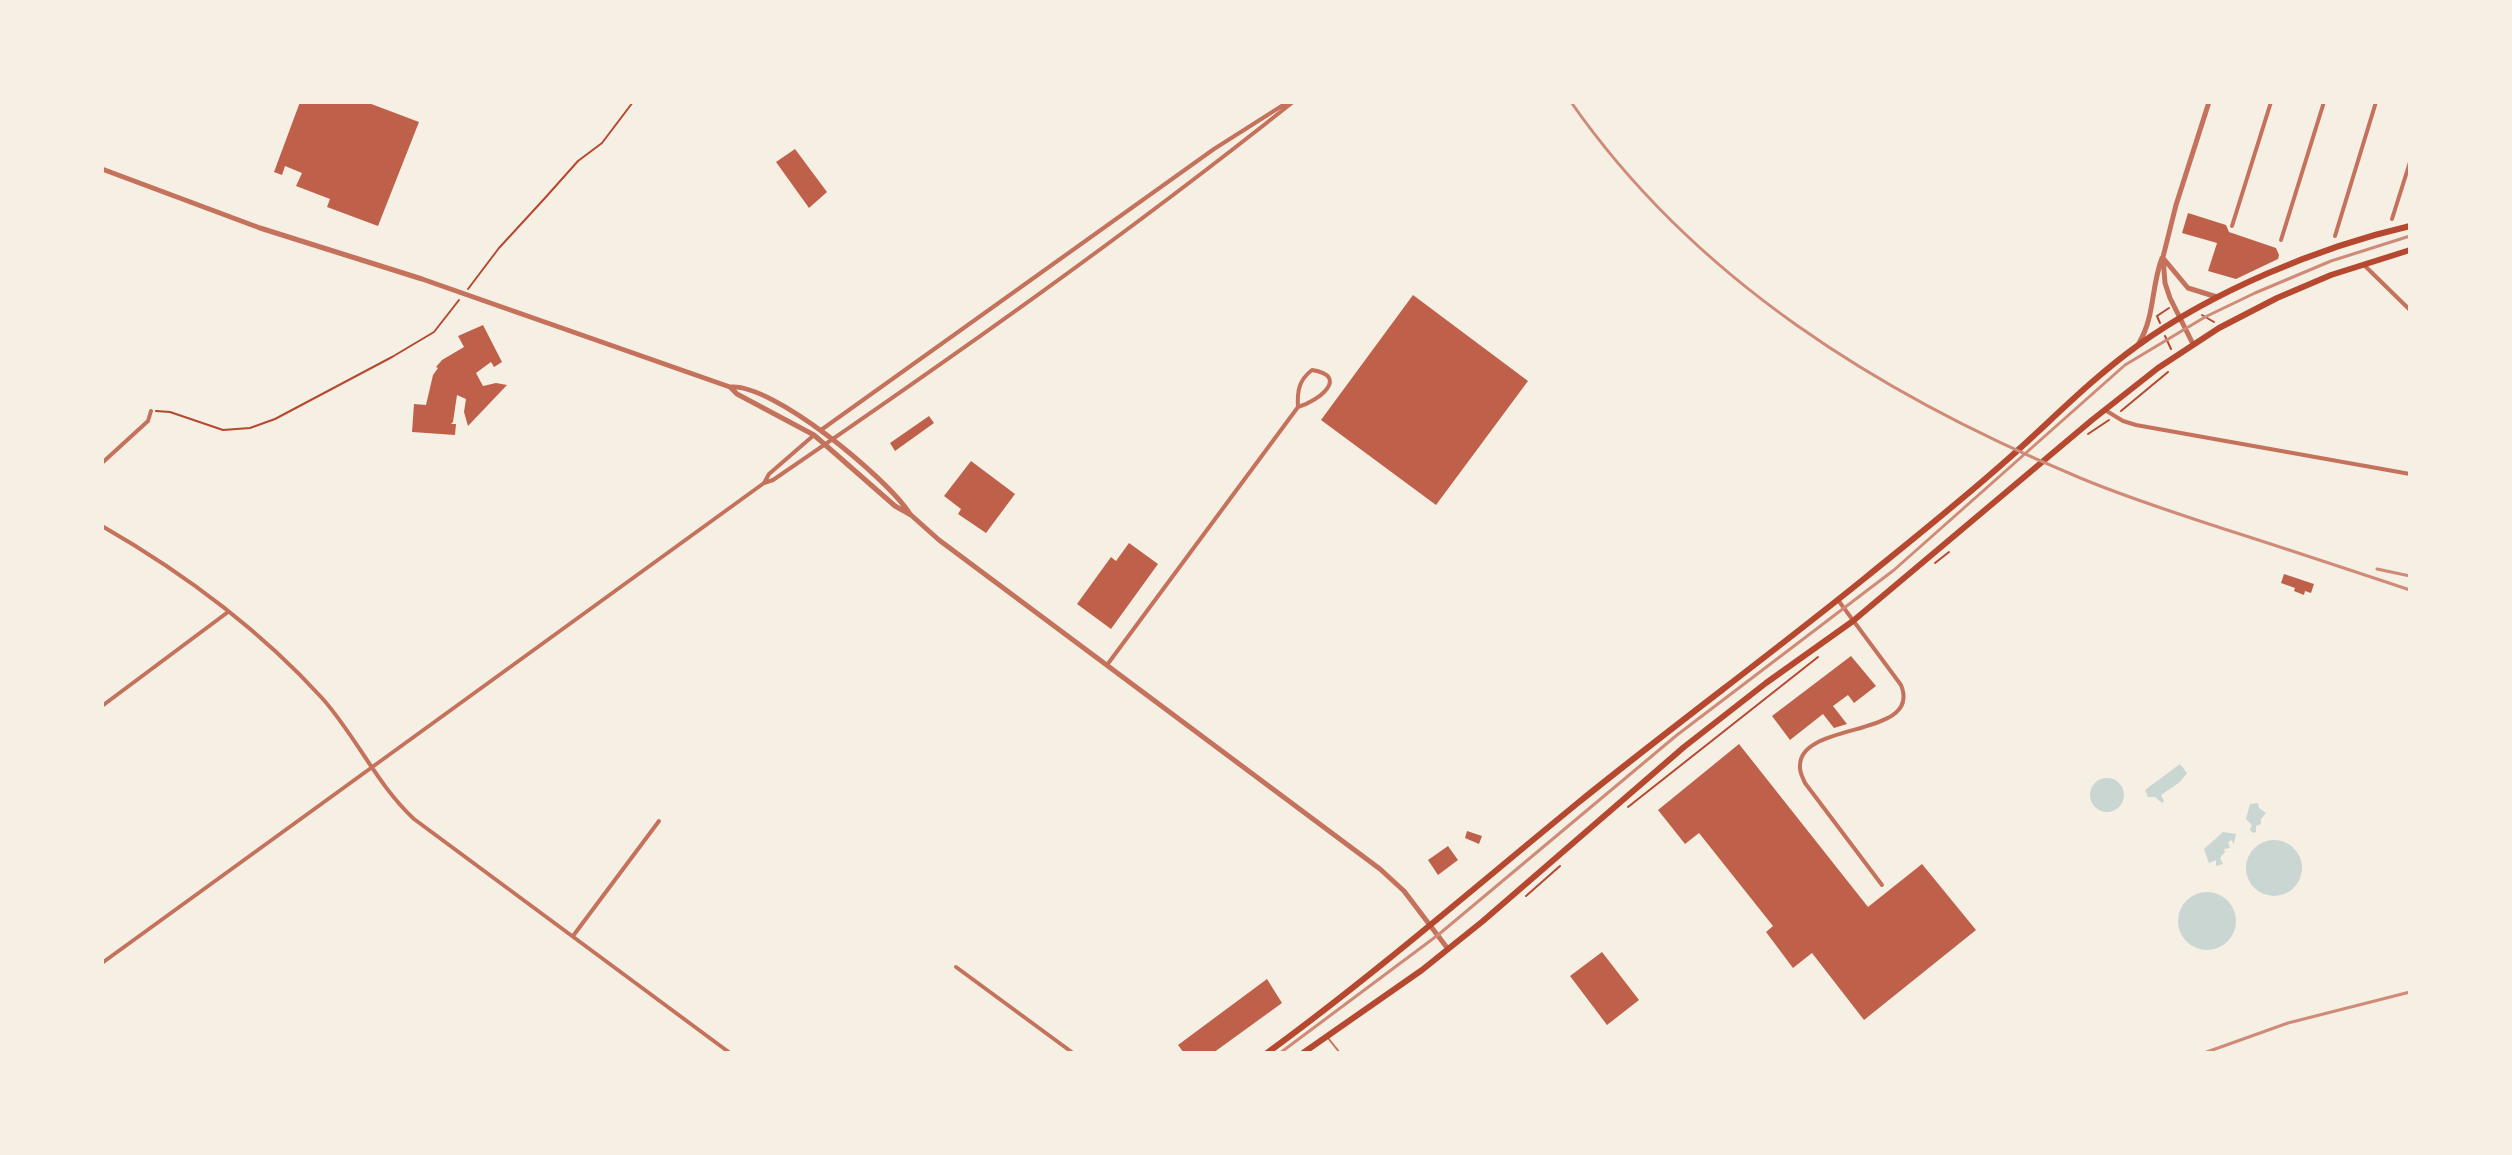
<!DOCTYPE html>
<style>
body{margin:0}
#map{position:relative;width:2512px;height:1155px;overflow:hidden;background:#f6efe4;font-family:"Fira Sans",sans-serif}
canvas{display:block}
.frame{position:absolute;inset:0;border:104px solid #f6efe4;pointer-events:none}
</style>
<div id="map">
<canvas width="2512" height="1155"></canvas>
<div class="frame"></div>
</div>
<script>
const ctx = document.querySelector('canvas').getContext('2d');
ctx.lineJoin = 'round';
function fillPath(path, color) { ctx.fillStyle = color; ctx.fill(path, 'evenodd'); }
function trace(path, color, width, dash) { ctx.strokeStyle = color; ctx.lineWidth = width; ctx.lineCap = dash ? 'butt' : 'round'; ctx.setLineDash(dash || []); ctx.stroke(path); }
const water = new Path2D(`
 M 2180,764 L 2187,773 L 2180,782 L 2161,795 L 2164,801 L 2162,803 L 2155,797 L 2148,797 L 2145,790 Z
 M2090 795a17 17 0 1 1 34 0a17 17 0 1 1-34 0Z
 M 2258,803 L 2259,808 L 2266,813 L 2261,819 L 2261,824 L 2256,826 L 2256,832 L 2253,833 L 2250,830 L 2252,825 L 2246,819 L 2250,804 Z
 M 2223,832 L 2236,834 L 2234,843 L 2233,844 L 2232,840 L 2228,842 L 2230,848 L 2224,849 L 2225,852 L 2220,858 L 2223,864 L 2216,866 L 2216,860 L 2209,863 L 2204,849 Z
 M2246 868a28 28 0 1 1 56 0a28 28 0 1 1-56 0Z
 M2178 921a29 29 0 1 1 58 0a29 29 0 1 1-58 0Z`);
const building = new Path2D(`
 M 300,102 L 366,102 L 419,122 L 378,226 L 327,207 L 330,199 L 296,186 L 302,173 L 285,166 L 282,175 L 274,172 Z
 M 795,149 L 827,192 L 809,208 L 776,162 Z
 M 2188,213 L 2226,225 L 2229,232 L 2276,248 L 2279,255 L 2278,259 L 2236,279 L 2208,271 L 2217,243 L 2182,233 Z
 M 1413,295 L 1528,381 L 1436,505 L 1321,420 Z
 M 483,325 L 502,362 L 494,367 L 491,362 L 476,373 L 483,386 L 496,383 L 507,385 L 468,426 L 464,412 L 466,399 L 457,395 L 453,422 L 451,424 L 456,424 L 455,435 L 412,432 L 414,404 L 426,405 L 433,375 L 438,368 L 436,367 L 442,360 L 464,347 L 458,336 Z
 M 929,416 L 934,423 L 895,451 L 890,443 Z
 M 971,461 L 1015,494 L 986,533 L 958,514 L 961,509 L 944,496 Z
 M 1129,543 L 1158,564 L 1111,629 L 1077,604 L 1111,557 L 1116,561 Z
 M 2284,574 L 2314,584 L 2311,593 L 2305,591 L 2304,595 L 2294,591 L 2295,588 L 2281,583 Z
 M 1851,656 L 1876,686 L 1854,703 L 1848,695 L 1833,706 L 1847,724 L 1834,728 L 1823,714 L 1790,740 L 1772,716 Z
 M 1739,744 L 1868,907 L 1922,864 L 1976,930 L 1864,1020 L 1812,953 L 1793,968 L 1766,932 L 1773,926 L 1699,833 L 1685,844 L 1658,810 Z
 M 1467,831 L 1482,836 L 1479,844 L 1465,838 Z
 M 1448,846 L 1458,860 L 1438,875 L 1428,860 Z
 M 1602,952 L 1639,1000 L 1607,1025 L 1570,976 Z
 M 1267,979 L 1282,1003 L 1213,1053 L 1184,1053 L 1178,1045 Z`);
const path = new Path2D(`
 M 468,289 L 499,248 L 545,198 L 578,161 L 602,143 L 633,102
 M 2202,315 L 2214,322
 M 2160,323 L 2157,316 L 2169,308
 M 2165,336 L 2171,349
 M 156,411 L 170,412 L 223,430 L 250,428 L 275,419 L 392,357 L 434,332 L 459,300
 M 2121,411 L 2168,372
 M 2088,434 L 2109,420
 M 1935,563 L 1949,552
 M 1628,807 L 1818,657
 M 1526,896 L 1560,866`);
const service = new Path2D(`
 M 1328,1038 L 1340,1053`);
const minor = new Path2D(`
 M 2392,219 L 2410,162
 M 2232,226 L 2271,102
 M 2335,236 L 2376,102
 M 2281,240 L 2324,102
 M 2364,265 L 2410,310
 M 2105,410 L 2123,421 L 2136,425 L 2410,474
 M 821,430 L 1214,149 L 1288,102
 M 102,463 L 148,421 L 151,411
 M 764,483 L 769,474 L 814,435
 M 102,526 C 182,572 260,630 322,698 C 356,736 377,785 414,819 L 730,1053
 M 1838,600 L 1901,685 C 1923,738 1801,721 1800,765 C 1799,772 1803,778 1805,783 L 1882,885
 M 1107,665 L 1298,407 C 1297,391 1299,380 1312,370 C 1350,376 1319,401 1298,407
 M 102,706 L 228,612
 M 573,936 L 659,821
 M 102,963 L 764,483 L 773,480 C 950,359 1125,236 1293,102
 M 956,967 L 1073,1053`);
const tertiary = new Path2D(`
 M 102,169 L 260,228 L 422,279 L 730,387 L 737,394 L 814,435 L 895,506 L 911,515 L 939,540 L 1380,869 L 1404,891 L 1448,949
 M 2163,258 L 2188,288 L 2217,297
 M 2139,343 C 2155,316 2151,287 2162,258
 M 2193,344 L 2170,298 L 2165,283 L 2163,257 L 2176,205 L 2209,102
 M 730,387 C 773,383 887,478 910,514`);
const primary = new Path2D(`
 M 1267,1053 C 1375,974 1475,887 1579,802 C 1673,726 1771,654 1865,578 C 1913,539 1962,500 2008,459 C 2051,421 2090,380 2137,346 C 2213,291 2319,247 2410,226
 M 1303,1053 L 1422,970 L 1483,921 L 1684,747 L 1766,683 L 1853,621 L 2092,420 L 2158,368 L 2219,328 L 2277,298 L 2331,275 L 2410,250`);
const rail = new Path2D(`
 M 1571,102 C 1695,280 1881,395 2078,477 C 2125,497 2173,512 2221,528 C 2284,548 2347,569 2410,590
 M 2377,569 L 2410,576
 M 1280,1053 L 1438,935 L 1677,735 L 1894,570 L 2125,365 L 2205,317 L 2255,293 L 2331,261 L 2410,236
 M 2204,1053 L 2288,1023 L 2410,992`);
fillPath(water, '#c9d6d2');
fillPath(building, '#bf614a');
trace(path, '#b5482f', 2);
trace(service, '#c5725c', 2);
trace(minor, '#c5725c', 4);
trace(tertiary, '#c5725c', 5);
trace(primary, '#b5482f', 6);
trace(rail, '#cf8b77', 3);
</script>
